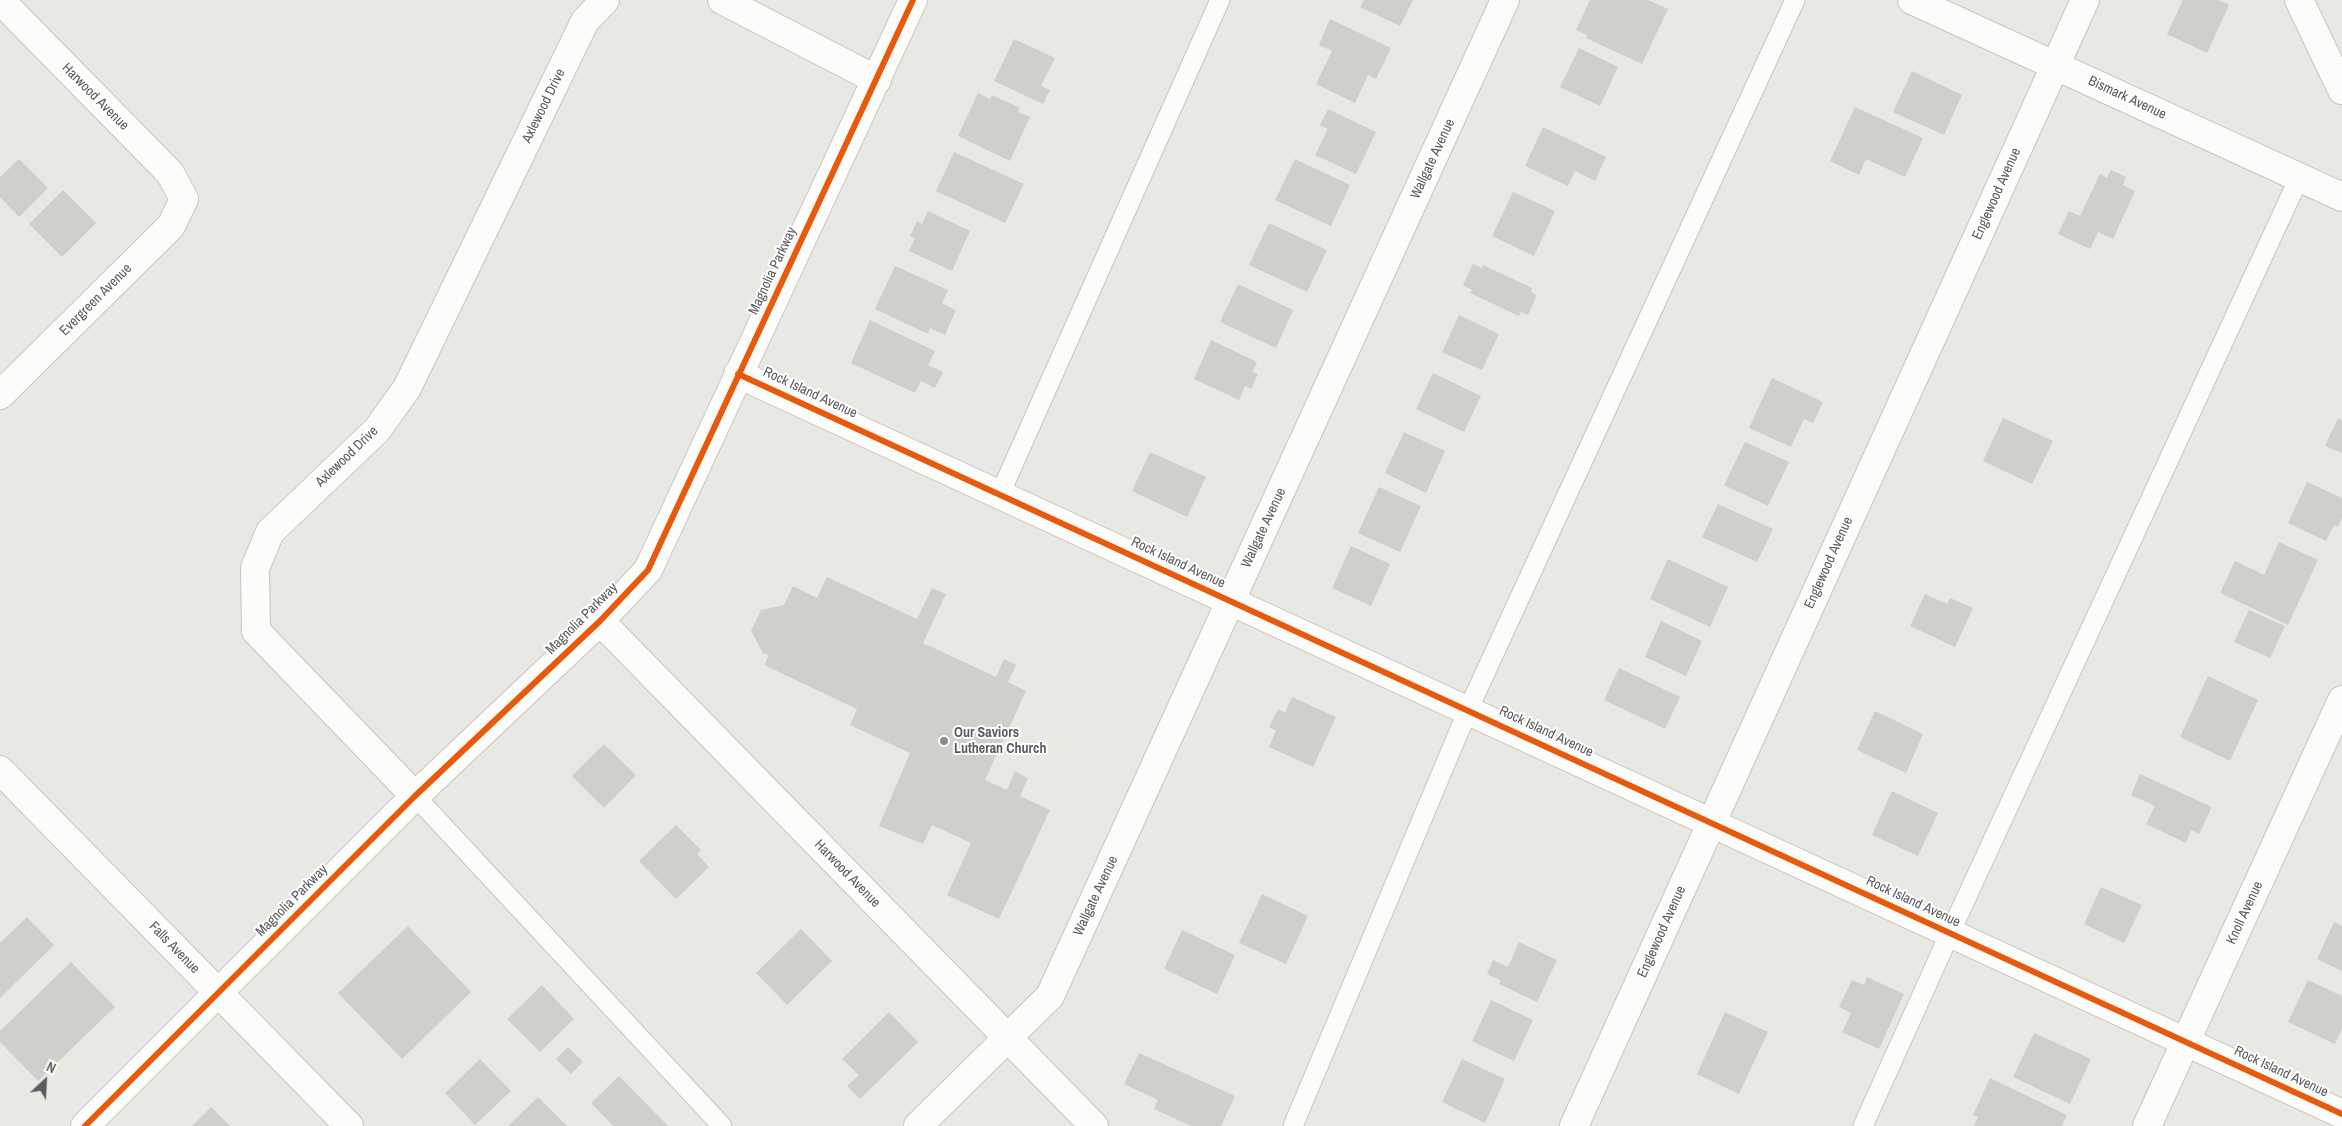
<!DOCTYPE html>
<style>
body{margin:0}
#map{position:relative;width:2342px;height:1126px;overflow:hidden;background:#e9e8e3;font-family:"Archivo Narrow",sans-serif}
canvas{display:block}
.north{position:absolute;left:20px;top:1056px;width:50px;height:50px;-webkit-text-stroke:4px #fff;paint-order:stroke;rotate:25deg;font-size:14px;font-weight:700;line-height:20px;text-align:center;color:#5a5b60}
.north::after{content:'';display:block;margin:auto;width:18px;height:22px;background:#5a5b60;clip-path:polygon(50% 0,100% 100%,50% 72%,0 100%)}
</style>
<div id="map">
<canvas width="2342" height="1126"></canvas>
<div class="north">N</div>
</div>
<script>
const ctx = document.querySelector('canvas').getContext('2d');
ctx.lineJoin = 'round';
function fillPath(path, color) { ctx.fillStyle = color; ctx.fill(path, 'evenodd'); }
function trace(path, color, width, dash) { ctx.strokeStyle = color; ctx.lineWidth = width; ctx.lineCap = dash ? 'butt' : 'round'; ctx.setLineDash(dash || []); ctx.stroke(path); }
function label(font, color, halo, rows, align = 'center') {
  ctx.font = font + ' "Archivo Narrow",sans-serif'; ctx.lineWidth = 4; ctx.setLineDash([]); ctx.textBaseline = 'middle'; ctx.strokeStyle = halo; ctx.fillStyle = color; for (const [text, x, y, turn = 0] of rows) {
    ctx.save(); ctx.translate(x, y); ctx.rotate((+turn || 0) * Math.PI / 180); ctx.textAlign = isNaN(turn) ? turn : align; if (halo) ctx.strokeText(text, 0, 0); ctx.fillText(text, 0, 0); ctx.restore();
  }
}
const building = new Path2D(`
 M 1364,0 L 1413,0 L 1400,26 L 1360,7 Z
 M 1590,0 L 1648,0 L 1668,9 L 1642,64 L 1586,38 L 1587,35 L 1576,30 Z
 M 2183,0 L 2218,0 L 2229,5 L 2207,53 L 2167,34 Z
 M 1330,19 L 1391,48 L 1376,79 L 1368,75 L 1355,103 L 1316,84 L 1332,51 L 1319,45 Z
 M 1014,39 L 1055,58 L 1041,86 L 1050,90 L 1043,104 L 994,81 Z
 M 1579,48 L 1618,67 L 1600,106 L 1560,87 Z
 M 1912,71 L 1962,95 L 1944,135 L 1893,112 Z
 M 978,93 L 990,99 L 992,95 L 1020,108 L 1018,112 L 1030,117 L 1010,161 L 958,136 Z
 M 1855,107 L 1923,138 L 1905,177 L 1866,159 L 1859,175 L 1830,161 Z
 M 1328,109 L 1376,132 L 1356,174 L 1315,155 L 1328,129 L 1320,125 Z
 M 1543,127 L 1606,157 L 1595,181 L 1575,171 L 1568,186 L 1525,166 Z
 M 954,152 L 1024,184 L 1005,223 L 936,191 Z
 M 19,159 L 48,188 L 19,217 L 0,197 L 0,177 Z
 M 1295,159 L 1350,185 L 1331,226 L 1275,200 Z
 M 2111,170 L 2126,177 L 2123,185 L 2135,191 L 2113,239 L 2098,232 L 2090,249 L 2058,234 L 2069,211 L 2080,216 L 2100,174 L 2107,178 Z
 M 63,190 L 96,223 L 62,257 L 29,224 Z
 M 1513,192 L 1555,211 L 1534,256 L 1492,236 Z
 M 928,211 L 970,231 L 952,271 L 909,251 L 915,238 L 910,236 L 917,221 L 922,224 Z
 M 1269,223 L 1327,250 L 1307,292 L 1249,265 Z
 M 1473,264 L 1482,268 L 1483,265 L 1532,288 L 1531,292 L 1537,295 L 1528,315 L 1521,312 L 1519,316 L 1470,293 L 1472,290 L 1463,285 Z
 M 895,266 L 948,290 L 942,303 L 956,310 L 945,335 L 930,328 L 928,334 L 875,309 Z
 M 1238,284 L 1293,310 L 1276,348 L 1220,322 Z
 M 1459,315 L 1499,334 L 1482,370 L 1442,352 Z
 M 870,320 L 935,351 L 928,365 L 943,372 L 935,388 L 921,381 L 915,393 L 851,363 Z
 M 1211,340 L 1257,362 L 1252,372 L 1258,374 L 1251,389 L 1245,386 L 1239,400 L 1194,379 Z
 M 1433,373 L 1481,396 L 1464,432 L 1416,409 Z
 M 1772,378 L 1823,402 L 1813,423 L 1804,419 L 1791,447 L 1749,428 Z
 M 2003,418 L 2053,441 L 2032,484 L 1983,461 Z
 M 2338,418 L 2342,420 L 2342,453 L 2325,446 Z
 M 1404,432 L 1445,451 L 1426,493 L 1385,473 Z
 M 1745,442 L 1789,462 L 1768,506 L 1724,485 Z
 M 1150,452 L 1206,477 L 1187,517 L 1132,491 Z
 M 2307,482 L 2342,498 L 2342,518 L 2338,527 L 2334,525 L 2326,541 L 2288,523 Z
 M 1379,487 L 1421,506 L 1400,552 L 1358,533 Z
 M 1718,504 L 1773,529 L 1757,562 L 1702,537 Z
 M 2279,542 L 2318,560 L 2288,625 L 2220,593 L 2235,561 L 2264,575 Z
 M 1351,546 L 1390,564 L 1371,606 L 1332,588 Z
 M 1668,559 L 1728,587 L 1710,627 L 1650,599 Z
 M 827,577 L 917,619 L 932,588 L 946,594 L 923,643 L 996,677 L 1004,659 L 1016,665 L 1008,682 L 1026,691 L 985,780 L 1007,790 L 1015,771 L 1020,774 L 1028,778 L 1020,796 L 1050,810 L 999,919 L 947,895 L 971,843 L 932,825 L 923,844 L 879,826 L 910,753 L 850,725 L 857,709 L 764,665 L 769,655 L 763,653 L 751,631 L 761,610 L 784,605 L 793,586 L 817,598 Z
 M 1925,594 L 1947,604 L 1950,598 L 1973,608 L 1955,647 L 1910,626 Z
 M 2249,610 L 2285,626 L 2270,658 L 2234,642 Z
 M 1661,621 L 1702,641 L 1686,676 L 1645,657 Z
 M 1619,668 L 1680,697 L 1665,729 L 1604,700 Z
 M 2208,676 L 2258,700 L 2230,761 L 2180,737 Z
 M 1292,697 L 1336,717 L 1313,767 L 1269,747 L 1276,731 L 1269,727 L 1278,709 L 1285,713 Z
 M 1875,711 L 1923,734 L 1906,773 L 1857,750 Z
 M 604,744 L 636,775 L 604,808 L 572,776 Z
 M 2140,774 L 2212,807 L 2199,834 L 2191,830 L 2186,843 L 2146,824 L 2155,806 L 2131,795 Z
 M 1892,791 L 1938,813 L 1918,856 L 1872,835 Z
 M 676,825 L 701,850 L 697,854 L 709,867 L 676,899 L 639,861 Z
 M 2101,887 L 2142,905 L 2124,943 L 2084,924 Z
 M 1262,894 L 1308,916 L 1286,964 L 1239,943 Z
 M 27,917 L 54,945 L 0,998 L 0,943 Z
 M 2334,922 L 2342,926 L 2342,971 L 2317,959 Z
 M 408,926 L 471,992 L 402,1059 L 338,993 Z
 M 801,929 L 832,961 L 787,1005 L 756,973 Z
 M 1182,930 L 1235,955 L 1217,994 L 1164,969 Z
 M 1519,942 L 1557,960 L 1537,1002 L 1499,984 L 1501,981 L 1487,974 L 1493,960 L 1508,967 Z
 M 71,962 L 115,1007 L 38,1081 L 0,1042 L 0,1031 Z
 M 1867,977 L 1904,994 L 1879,1049 L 1842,1032 L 1851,1013 L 1839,1007 L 1852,980 L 1864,985 Z
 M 2308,980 L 2342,996 L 2342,1029 L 2335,1044 L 2288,1022 Z
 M 542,985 L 574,1019 L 540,1052 L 507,1019 Z
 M 1491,1000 L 1533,1020 L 1514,1061 L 1472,1041 Z
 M 889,1012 L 918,1042 L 860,1099 L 847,1086 L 859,1075 L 842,1059 Z
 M 1725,1012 L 1768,1032 L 1739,1094 L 1697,1074 Z
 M 2034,1033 L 2091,1059 L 2070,1104 L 2013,1077 Z
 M 568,1047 L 583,1062 L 571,1074 L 556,1059 Z
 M 1139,1053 L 1235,1096 L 1221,1126 L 1191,1126 L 1154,1109 L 1158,1100 L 1124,1084 Z
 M 480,1059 L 511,1091 L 475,1125 L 445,1093 Z
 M 1462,1059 L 1505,1079 L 1485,1123 L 1442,1102 Z
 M 619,1076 L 668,1126 L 613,1126 L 591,1103 Z
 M 1990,1078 L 2067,1115 L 2062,1126 L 1974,1126 L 1978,1117 L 1973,1115 Z
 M 538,1097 L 567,1126 L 508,1126 Z
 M 211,1107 L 230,1126 L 192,1126 Z`);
const lane = new Path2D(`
 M 1000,494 L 1220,0
 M 415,796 L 722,1126
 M 1293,1126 L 1468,710 L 1795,0
 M 1863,1126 L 1950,933 L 2299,178`);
const street = new Path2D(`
 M 0,0 L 170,173 L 184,199 L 171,226 L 0,395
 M 722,0 L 877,80
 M 1912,0 L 2342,197
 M 2299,0 L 2342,90
 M 738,374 L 2342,1114
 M 600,621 L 1094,1126
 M 415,796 L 256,631 L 255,568 L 270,532 L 377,430 L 407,388 L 585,21 L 605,0
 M 85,1126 L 415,796 L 600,621 L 648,570 L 913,0
 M 918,1126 L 1050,996 L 1505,0
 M 1574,1126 L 2085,0
 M 2147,1126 L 2342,700`);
const secondary = new Path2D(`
 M 0,770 L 349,1126`);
const cycleway = new Path2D(`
 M 738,374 L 2342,1114
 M 85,1126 L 415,796 L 600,621 L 648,570 L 913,0`);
const markers = [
 [944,741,5,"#8c8c8e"]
];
const streetNames = [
 ["Harwood Avenue",95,97,45],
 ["Bismark Avenue",2127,98,25],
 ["Axlewood Drive",544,106,-64],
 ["Wallgate Avenue",1433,159,-65],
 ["Englewood Avenue",1997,194,-66],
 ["Magnolia Parkway",773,271,-65],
 ["Evergreen Avenue",96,300,-45],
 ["Rock Island Avenue",810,393,25],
 ["Axlewood Drive",347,457,-44],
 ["Wallgate Avenue",1264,528,-65],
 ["Rock Island Avenue",1178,563,25],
 ["Englewood Avenue",1829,563,-66],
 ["Magnolia Parkway",582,619,-45],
 ["Rock Island Avenue",1546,732,25],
 ["Harwood Avenue",847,874,46],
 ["Wallgate Avenue",1096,896,-65],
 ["Magnolia Parkway",292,901,-45],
 ["Rock Island Avenue",1913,902,25],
 ["Knoll Avenue",2245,913,-65],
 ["Englewood Avenue",1662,932,-66],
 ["Falls Avenue",174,948,46],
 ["Rock Island Avenue",2281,1072,25]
];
const poiNames = [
 ["Our Saviors",954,733],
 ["Lutheran Church",954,749]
];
fillPath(building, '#cfcfcc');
trace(lane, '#c5c5c3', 21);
trace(street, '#c5c5c3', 30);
trace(secondary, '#c6c6c5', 30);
trace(lane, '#fcfcfb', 19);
trace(street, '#fcfcfb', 28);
trace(secondary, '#fcfcfb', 28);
trace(cycleway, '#e8590c', 6);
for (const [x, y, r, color] of markers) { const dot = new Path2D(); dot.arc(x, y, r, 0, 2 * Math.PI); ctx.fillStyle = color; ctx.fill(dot); trace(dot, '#fff', 2); }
label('14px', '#5a5b60', '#fff', streetNames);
label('bold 14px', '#5a5b60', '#fff', poiNames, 'left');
</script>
